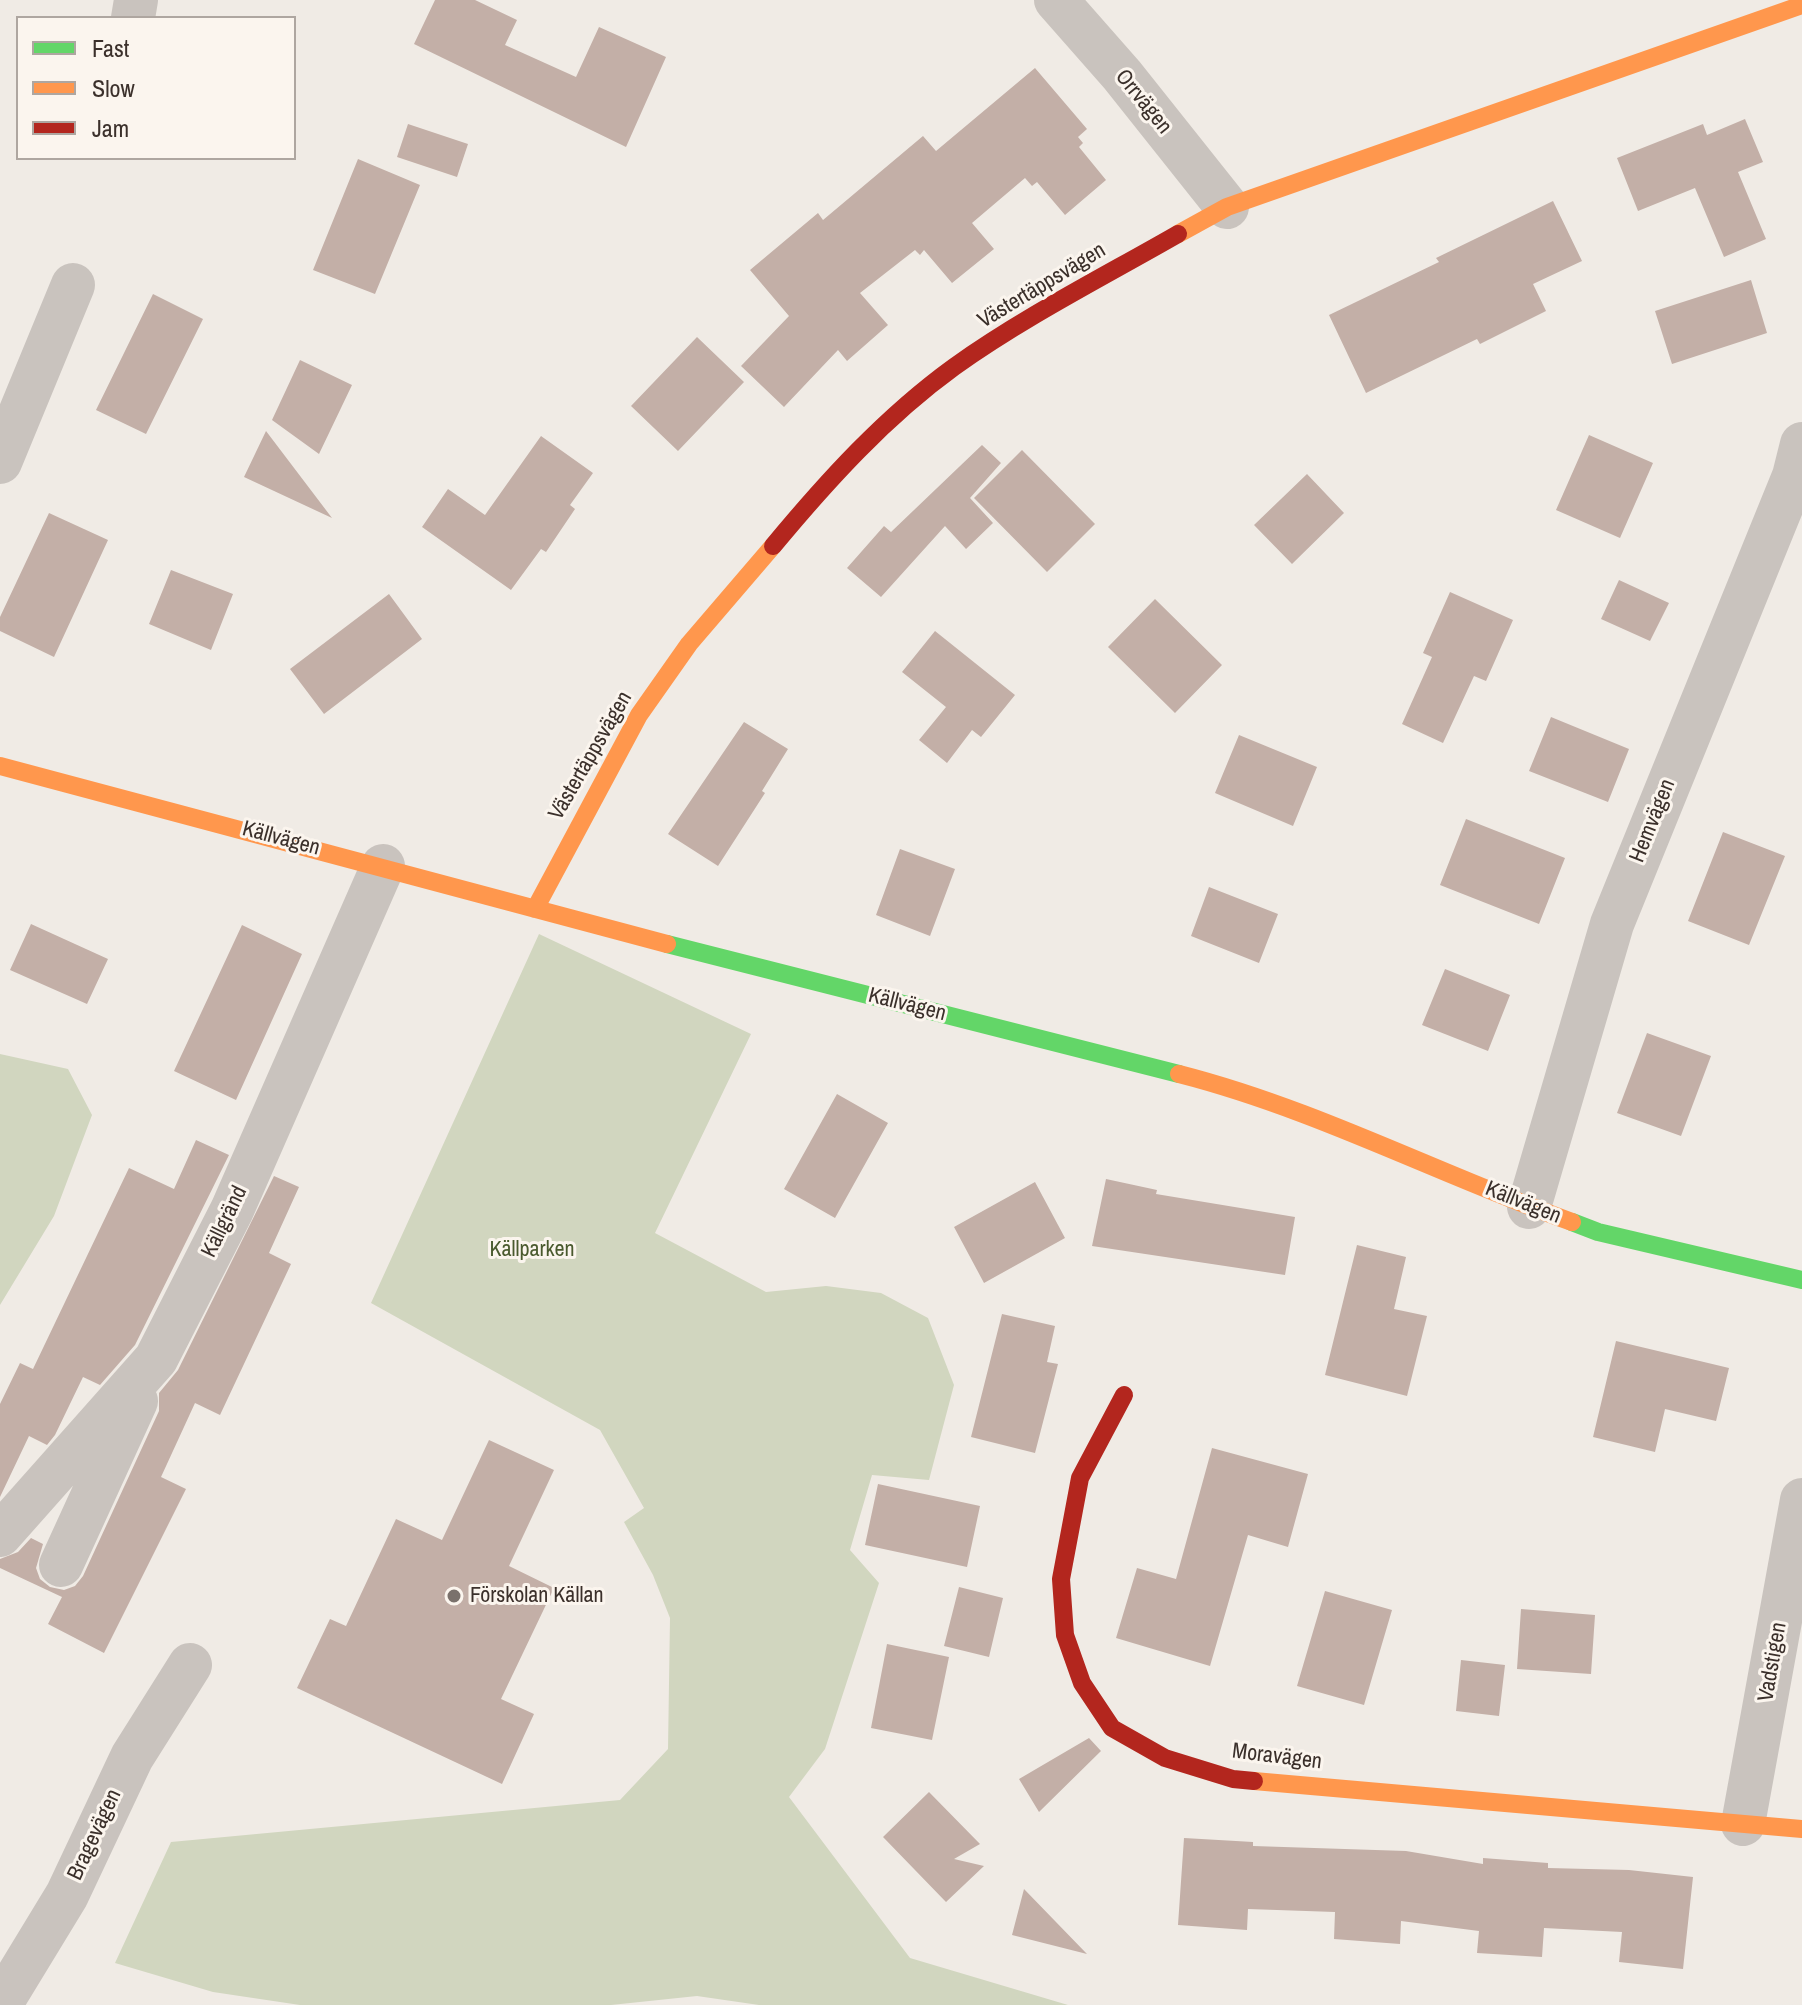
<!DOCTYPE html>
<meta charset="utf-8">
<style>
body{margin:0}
#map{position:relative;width:1802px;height:2005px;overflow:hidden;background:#f0ebe5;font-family:"Archivo Narrow",sans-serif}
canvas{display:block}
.legend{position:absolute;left:16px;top:16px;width:280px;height:144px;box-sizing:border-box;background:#fbf5ee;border:2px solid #aea6a0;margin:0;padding:10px 14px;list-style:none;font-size:24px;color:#3b302b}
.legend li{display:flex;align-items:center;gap:16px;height:40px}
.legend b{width:40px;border:2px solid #aea6a0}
</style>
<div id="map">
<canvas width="1802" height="2005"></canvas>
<ul class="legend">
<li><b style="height:10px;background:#63d668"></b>Fast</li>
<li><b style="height:10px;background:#ff974d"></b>Slow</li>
<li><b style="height:10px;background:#b3261e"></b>Jam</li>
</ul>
</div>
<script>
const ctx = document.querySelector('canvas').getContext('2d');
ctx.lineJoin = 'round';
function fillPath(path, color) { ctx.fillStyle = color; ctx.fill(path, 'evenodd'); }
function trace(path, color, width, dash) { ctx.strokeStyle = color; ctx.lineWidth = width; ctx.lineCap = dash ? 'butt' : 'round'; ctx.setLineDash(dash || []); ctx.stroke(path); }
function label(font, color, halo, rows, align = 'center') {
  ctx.font = font + ' "Archivo Narrow",sans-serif'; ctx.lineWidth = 6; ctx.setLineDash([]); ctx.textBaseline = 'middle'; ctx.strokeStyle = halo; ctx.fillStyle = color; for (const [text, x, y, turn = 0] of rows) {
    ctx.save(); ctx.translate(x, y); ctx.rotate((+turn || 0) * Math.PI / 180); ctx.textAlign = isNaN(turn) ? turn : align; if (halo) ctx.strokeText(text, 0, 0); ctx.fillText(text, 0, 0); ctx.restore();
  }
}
const green = new Path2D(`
 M 539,934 L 751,1034 L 655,1233 L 766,1292 L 826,1286 L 881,1293 L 928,1318 L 954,1385 L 929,1480 L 872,1475 L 850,1550 L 879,1583 L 825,1749 L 789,1797 L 910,1958 L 1068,2005 L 759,2005 L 697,1996 L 611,2005 L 300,2005 L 213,1992 L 115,1963 L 171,1842 L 620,1800 L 668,1749 L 670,1618 L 653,1575 L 624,1522 L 644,1508 L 600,1430 L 371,1303 Z
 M 0,1054 L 68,1069 L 92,1115 L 54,1216 L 0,1305 Z`);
const building = new Path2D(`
 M 435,0 L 475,0 L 517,20 L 505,45 L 576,77 L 599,27 L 666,57 L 626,147 L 414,44 Z
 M 1035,68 L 1087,129 L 1078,137 L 1083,143 L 1079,147 L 1106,180 L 1065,215 L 1037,182 L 1032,186 L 1025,178 L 972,223 L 994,249 L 952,283 L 924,250 L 920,255 L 915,250 L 860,293 L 888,325 L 847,361 L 838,350 L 784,407 L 741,366 L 789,316 L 750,270 L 818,213 L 823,220 L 923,136 L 936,151 Z
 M 1745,119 L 1763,162 L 1738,172 L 1766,239 L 1724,257 L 1695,188 L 1638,211 L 1617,158 L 1703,124 L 1707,135 Z
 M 408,124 L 468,144 L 457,177 L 397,157 Z
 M 358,159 L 420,185 L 375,294 L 313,270 Z
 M 1553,201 L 1582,261 L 1533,284 L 1546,311 L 1480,344 L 1477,339 L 1366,393 L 1329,315 L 1439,262 L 1436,258 Z
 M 1751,280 L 1767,333 L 1672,364 L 1655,311 Z
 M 153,294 L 203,319 L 146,434 L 96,410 Z
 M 697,337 L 744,382 L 678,451 L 631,406 Z
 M 300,360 L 352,385 L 319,454 L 272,420 Z
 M 266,431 L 332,518 L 244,477 Z
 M 1589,435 L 1653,463 L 1620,538 L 1556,510 Z
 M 541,436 L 593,473 L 570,505 L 575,509 L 546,552 L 541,549 L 511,590 L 422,527 L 448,489 L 485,515 Z
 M 982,445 L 1001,463 L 970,498 L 993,523 L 966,549 L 945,526 L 881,597 L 847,568 L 884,526 L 891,532 Z
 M 1022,450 L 1095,524 L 1047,572 L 974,498 Z
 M 1307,474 L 1344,513 L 1292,564 L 1254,525 Z
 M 49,513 L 108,540 L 54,657 L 0,631 L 0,617 Z
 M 171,570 L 233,594 L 211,650 L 149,624 Z
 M 1619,580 L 1669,603 L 1650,641 L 1601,619 Z
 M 1450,592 L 1513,620 L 1486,681 L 1474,676 L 1443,743 L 1402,724 L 1432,657 L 1423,653 Z
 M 389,594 L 422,639 L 324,714 L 290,669 Z
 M 1155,599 L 1222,665 L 1175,713 L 1108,647 Z
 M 935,631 L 1015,695 L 981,737 L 972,730 L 947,763 L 919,740 L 946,707 L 902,672 Z
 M 1551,717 L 1629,749 L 1608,802 L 1529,771 Z
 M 744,722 L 788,749 L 762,791 L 765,793 L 718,866 L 668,834 Z
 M 1239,735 L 1317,767 L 1293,826 L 1215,793 Z
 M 1466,819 L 1565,858 L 1539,924 L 1440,885 Z
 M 1723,832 L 1785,856 L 1749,945 L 1688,921 Z
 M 900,849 L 955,869 L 930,936 L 876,915 Z
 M 1209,887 L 1278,914 L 1259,963 L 1191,936 Z
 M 31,924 L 108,959 L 87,1004 L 10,970 Z
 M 242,925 L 302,954 L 236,1100 L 174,1071 Z
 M 1445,969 L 1510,995 L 1488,1051 L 1422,1025 Z
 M 1647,1033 L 1711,1056 L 1681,1136 L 1617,1113 Z
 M 837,1094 L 888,1123 L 835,1218 L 784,1189 Z
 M 196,1140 L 229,1155 L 135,1345 L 100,1385 L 83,1377 L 55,1435 L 47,1445 L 29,1436 L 0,1497 L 0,1404 L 20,1363 L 33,1369 L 129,1168 L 174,1189 Z
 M 274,1176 L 299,1187 L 269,1253 L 291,1264 L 220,1415 L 195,1403 L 161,1477 L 186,1489 L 104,1653 L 48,1624 L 62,1597 L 0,1568 L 0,1559 L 18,1552 L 31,1538 L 43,1544 L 36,1568 L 40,1579 L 50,1587 L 64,1590 L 75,1586 L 83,1576 L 159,1411 L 159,1393 L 178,1370 Z
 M 1106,1179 L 1157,1190 L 1156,1194 L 1295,1217 L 1285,1275 L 1092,1246 Z
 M 1035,1182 L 1065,1238 L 984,1283 L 954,1227 Z
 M 1357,1245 L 1406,1257 L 1394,1309 L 1427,1316 L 1407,1396 L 1325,1375 Z
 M 1002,1314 L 1055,1326 L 1047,1362 L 1058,1364 L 1035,1453 L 971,1437 Z
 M 1616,1341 L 1729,1368 L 1716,1421 L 1665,1409 L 1655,1452 L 1593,1437 Z
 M 489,1440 L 554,1470 L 509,1566 L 554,1588 L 501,1699 L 534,1714 L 502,1784 L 297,1688 L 330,1619 L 346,1626 L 396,1519 L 442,1540 Z
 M 1212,1448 L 1308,1474 L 1288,1547 L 1248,1535 L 1210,1666 L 1116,1638 L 1137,1568 L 1176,1579 Z
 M 878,1484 L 980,1506 L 967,1567 L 865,1545 Z
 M 959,1587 L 1003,1598 L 989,1657 L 944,1646 Z
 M 1325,1591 L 1392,1610 L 1364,1705 L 1297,1686 Z
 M 1521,1609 L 1595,1615 L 1591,1674 L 1517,1669 Z
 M 887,1644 L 949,1657 L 932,1740 L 871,1728 Z
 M 1461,1660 L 1505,1665 L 1499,1716 L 1456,1711 Z
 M 1089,1738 L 1101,1751 L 1039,1812 L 1019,1779 Z
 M 929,1792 L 980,1844 L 954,1859 L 984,1866 L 946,1902 L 883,1837 Z
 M 1184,1838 L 1253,1842 L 1253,1846 L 1406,1851 L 1483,1864 L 1483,1858 L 1548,1863 L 1548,1868 L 1629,1870 L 1693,1877 L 1683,1969 L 1619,1962 L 1622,1932 L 1544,1928 L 1542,1957 L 1477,1953 L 1479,1931 L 1401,1921 L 1400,1944 L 1334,1939 L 1335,1912 L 1248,1909 L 1247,1930 L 1178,1925 Z
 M 1024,1889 L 1087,1954 L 1012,1935 Z`);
const street = new Path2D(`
 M 1056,0 L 1122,75 L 1227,207
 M 133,18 L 136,0
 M 0,462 L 73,285
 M 1529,1207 L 1612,924 L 1794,476 L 1802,444
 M 0,1535 L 156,1359 L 232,1210 L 383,866
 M 61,1565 L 136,1401
 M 1743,1824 L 1802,1500
 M 0,2005 L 67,1895 L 132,1757 L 190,1665`);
const fast = new Path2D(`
 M 667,944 L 1179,1074
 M 1572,1222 L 1598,1232 L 1802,1280`);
const slow = new Path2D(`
 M 1178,234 L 1227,207 L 1802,5
 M 0,766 L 667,944
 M 535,909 L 639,715 L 689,644 L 773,546
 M 1179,1074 C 1316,1109 1440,1175 1572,1222
 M 1254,1781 L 1802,1829`);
const jam = new Path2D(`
 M 773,546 C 827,481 885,417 954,367 C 1024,317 1103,277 1178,234
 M 1124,1395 L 1080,1478 L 1061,1579 L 1065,1635 L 1082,1683 L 1112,1728 L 1165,1758 L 1233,1779 L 1254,1781`);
const markers = [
 [454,1596,8,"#7a716c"]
];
const streetNames = [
 ["Orrvägen",1143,102,51],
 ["Västertäppsvägen",1042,286,-31],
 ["Västertäppsvägen",591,756,-60],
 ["Hemvägen",1653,821,-68],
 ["Källvägen",281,839,15],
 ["Källvägen",907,1005,14],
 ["Källvägen",1523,1203,22],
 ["Källgränd",225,1222,-64],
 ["Vadstigen",1773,1662,-80],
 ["Moravägen",1277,1757,7],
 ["Bragevägen",95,1835,-65]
];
const parkNames = [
 ["Källparken",532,1250]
];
const poiNames = [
 ["Förskolan Källan",470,1596]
];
fillPath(green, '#d1d6bf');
fillPath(building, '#c3afa7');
trace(street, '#c9c3be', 44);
trace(fast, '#63d668', 18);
trace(slow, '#ff974d', 18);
trace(jam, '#b3261e', 18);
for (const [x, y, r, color] of markers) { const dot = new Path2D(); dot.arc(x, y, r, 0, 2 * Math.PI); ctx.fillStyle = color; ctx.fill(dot); trace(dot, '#fbf5ee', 3); }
label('22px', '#3b302b', '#fbf5ee', streetNames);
label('22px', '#4a5a2e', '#fbf5ee', parkNames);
label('22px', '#3b302b', '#fbf5ee', poiNames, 'left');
</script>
